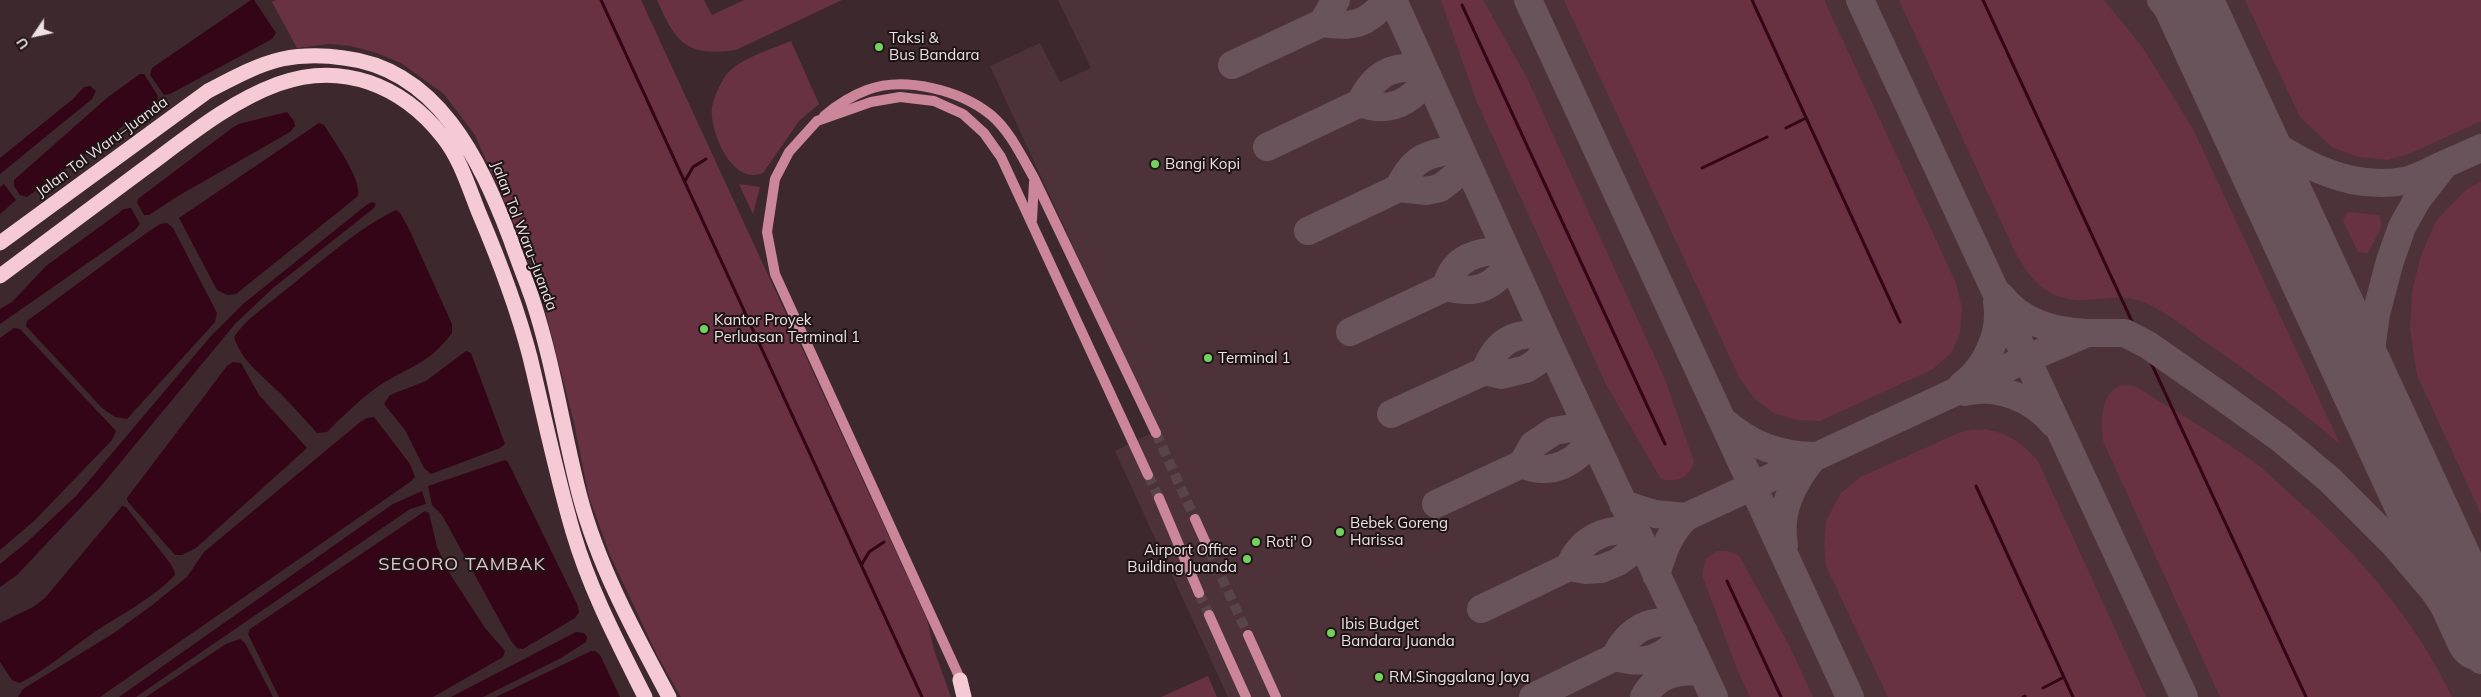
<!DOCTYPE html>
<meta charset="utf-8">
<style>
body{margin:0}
#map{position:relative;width:2481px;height:697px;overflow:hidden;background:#3d282e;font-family:Mulish,sans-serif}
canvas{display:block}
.north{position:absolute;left:10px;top:10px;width:50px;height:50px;-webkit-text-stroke:4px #1d1416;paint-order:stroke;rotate:236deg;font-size:14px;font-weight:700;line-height:20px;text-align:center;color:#eee0e3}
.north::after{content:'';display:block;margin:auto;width:18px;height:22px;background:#eee0e3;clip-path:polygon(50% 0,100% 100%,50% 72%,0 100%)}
</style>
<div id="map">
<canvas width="2481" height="697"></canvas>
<div class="north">U</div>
</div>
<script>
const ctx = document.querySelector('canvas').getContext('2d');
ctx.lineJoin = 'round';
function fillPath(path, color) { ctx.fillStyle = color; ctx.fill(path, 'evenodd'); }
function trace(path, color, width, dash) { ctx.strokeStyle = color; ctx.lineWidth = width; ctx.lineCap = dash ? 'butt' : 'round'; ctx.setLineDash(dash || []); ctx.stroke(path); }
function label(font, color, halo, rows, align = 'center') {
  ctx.font = font + ' Mulish,sans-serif'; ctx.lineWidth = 4; ctx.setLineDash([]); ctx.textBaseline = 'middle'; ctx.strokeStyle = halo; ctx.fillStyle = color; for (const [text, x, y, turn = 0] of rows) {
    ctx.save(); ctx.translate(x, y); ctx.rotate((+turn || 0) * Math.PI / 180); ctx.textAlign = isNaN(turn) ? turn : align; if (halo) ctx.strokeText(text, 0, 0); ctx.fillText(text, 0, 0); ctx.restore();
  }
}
const built = new Path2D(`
 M 1058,0 L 2481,0 L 2481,697 L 1228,697 L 1115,451 L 1158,430 L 990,66 L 1040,43 L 1060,82 L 1091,68 Z`);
const green = new Path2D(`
 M 276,0 L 641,0 L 927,619 L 934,650 L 951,697 L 681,697 L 657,655 L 610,555 L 589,497 L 574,423 L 536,274 L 475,135 L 444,94 L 401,63 L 374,52 L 350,46 L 330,44 L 297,48 L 272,2 Z
 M 657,0 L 704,0 L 712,15 L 744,0 L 842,0 L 736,50 C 686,57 676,43 657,0 Z
 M 1441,0 L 1483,0 L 1527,78 L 1664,377 L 1694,461 C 1689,478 1678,483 1661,479 L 1606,384 L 1476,100 Z
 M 1564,0 L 1824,0 L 1956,283 L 1962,308 L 1960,333 L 1952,352 L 1933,369 L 1820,421 L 1796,420 L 1774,413 L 1755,399 L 1740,379 Z
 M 1899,0 L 2104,0 L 2143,48 L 2193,129 L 2340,444 C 2299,409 2257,378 2213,347 C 2190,332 2169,313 2143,302 C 2123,294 2108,299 2087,300 C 2050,302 2033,283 2016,254 Z
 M 2245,0 L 2481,0 L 2481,121 L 2411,153 L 2388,160 L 2358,157 L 2332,147 L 2300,117 Z
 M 791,41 L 819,104 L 799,121 L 763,173 C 732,186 709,131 712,107 C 714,97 720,84 726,75 C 740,58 770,50 791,41 Z
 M 2481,182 L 2481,514 L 2417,375 L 2410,329 L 2412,292 L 2421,255 L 2436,221 L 2467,189 Z
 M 739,184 L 760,187 L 753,214 Z
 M 2347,212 L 2379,215 L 2382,225 L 2368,253 L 2358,252 L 2343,221 Z
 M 2122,385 L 2135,386 C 2173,410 2213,433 2250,459 C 2264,469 2277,482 2290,494 C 2355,550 2415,619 2452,697 L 2220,697 L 2103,441 C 2101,420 2100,393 2122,385 Z
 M 1986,429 C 2011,435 2021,442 2038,461 L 2146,697 L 1888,697 L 1826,566 L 1824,545 L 1826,521 L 1841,493 L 1861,477 L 1963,431 Z
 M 1717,551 L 1728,551 L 1739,556 L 1790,647 L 1813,697 L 1750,697 L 1737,669 L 1702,575 L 1706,559 Z
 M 1208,676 L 1217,697 L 1161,697 Z`);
const water = new Path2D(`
 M 251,0 L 254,0 L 276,33 L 272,39 L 170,94 L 164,95 L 150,75 L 152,68 Z
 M 140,74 L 144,74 L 158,96 L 157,101 L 27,197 L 20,195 L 14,186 L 14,180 L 108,97 Z
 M 90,86 L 96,91 L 92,99 L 0,174 L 0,158 L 73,99 L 84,87 Z
 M 287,112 L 294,121 L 295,126 L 290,132 L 178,196 L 149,215 L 144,215 L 137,203 L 138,199 L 232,128 L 239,124 Z
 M 319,123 L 324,125 C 333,140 362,179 358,196 L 236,294 L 227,295 L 217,290 L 179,218 Z
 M 4,184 L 16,200 L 0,214 L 0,187 Z
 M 373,202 L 376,204 L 374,208 L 273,288 L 235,324 L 101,486 L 17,575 L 0,587 L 0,564 L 26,543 L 76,496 L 211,336 L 243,304 L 369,203 Z
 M 131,208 L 140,224 L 135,230 L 0,324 L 0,309 L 12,302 L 46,266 L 124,209 Z
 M 396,210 L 400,213 L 408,227 L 452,324 L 452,333 C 426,368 404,367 373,390 C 356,403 341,418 327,432 L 317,433 C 305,420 293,406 280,393 C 262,375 242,362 234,337 C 246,319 266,306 283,292 C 315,267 359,227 396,210 Z
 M 167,223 L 173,228 L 217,313 L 215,322 L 127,419 L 115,417 L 102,408 L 26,326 L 27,321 L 145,234 L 160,224 Z
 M 14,328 L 20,329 L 116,431 L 112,440 L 34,521 L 0,550 L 0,338 Z
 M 466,351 L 471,353 L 505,444 L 500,448 L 431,474 L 424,468 L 405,430 L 384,404 L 390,395 L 426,381 Z
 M 233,362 L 241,363 L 259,395 L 307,448 L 196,548 L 182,555 L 175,555 L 128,502 L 127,498 L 227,366 Z
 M 374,417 L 410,464 L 415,477 L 410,482 L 100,697 L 18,697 L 23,689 L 114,633 L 151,606 L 187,577 L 204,552 L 359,423 L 367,418 Z
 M 505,460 L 508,462 L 577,604 L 579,612 L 575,618 L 523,649 L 517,648 L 511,641 L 442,515 L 432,505 L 428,486 Z
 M 422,491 L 426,504 L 410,509 L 136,697 L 119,697 L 380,513 L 393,504 Z
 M 122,506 L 126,507 L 170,563 L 174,570 L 175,575 C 151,600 121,614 93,633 C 69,650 47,669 20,683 L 12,680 L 0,662 L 0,623 L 33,607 L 45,598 Z
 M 425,511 L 429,513 L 437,547 L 448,571 L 485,628 L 505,651 L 503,657 L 433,697 L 279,697 L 248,634 L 250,629 Z
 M 576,632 L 584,633 L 587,637 L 586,642 L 561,658 L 483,697 L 451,697 Z
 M 240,639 L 245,643 L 273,697 L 146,697 L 226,644 Z
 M 591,651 L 595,651 L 600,655 L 620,697 L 496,697 Z`);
const stream = new Path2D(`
 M 601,0 L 922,697
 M 1752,0 L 1900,322
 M 1983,0 L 2306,697
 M 1462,5 L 1665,444
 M 1786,128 L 1806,118
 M 1702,168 L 1767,137
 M 685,181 L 693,167 L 706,159
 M 1976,486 L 2073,697
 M 862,564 L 869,552 L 884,542
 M 1727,581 L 1781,697
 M 2043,688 L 2064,677
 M 2023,697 L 2025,696`);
const taxiway = new Path2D(`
 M 1393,0 L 1545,336 L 1714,697
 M 1528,0 L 1850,697
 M 1860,0 L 2184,697
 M 2161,0 L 2218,68
 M 1322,23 C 1352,28 1367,25 1387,0
 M 1232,65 L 1322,23 L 1336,0
 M 1360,103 C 1390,114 1411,102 1428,78
 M 2245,125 C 2291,158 2344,192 2404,181 C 2417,179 2431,170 2443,165
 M 1267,147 L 1360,103 C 1374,74 1392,64 1424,69
 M 1399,188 C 1412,157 1429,153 1460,149
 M 1308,231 L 1399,188 L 1426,191 L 1440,188 L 1458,174 L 1466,162
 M 1446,287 C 1453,257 1479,250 1506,251
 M 2000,295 C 2021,323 2053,331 2087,333
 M 1350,332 L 1446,287 C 1476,295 1494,288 1511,261
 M 1485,371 C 1496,342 1515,330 1545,336
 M 1962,385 C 1987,368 2002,331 1997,302
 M 1965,392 C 1997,384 2033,398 2054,424
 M 1391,414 L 1485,371 L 1502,375 L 1526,369 L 1537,362 L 1549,345
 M 2380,417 L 2371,351 L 2376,314 L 2390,261 L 2402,227 L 2417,200 L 2445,164 L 2481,148
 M 1723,421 C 1751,445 1777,455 1813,456
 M 1522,464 C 1550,477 1579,463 1592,436
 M 1436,504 L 1522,464 L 1533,445 L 1554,431 L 1578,427 L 1588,429
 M 1623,504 L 1655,514 L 1686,517
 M 1784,546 C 1778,511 1792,484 1813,458
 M 1569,567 C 1581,538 1606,527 1636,531
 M 1656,575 C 1663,552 1669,533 1686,517 L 2026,359 L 2087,333 L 2125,333 L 2148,345 L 2224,398 L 2281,439 L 2330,480 L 2393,543 L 2434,591 L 2481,660
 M 1481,609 L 1569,567 L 1586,570 L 1601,569 L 1618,562 L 1630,553 L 1639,538
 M 1615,657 C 1647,666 1665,659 1684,632
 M 1533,697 L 1615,657 C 1628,630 1650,617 1680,624
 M 1644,697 C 1657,673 1677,671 1702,671`);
const runway = new Path2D(`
 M 2187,0 L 2481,636`);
const secondaryTunnel = new Path2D(`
 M 1156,433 L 1195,519
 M 1148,475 L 1159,498
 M 1209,550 L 1248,635
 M 1199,593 L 1209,615`);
const secondary = new Path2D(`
 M 824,116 C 837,105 851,96 867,90 C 904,76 960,90 991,115 C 1010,131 1022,157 1034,178 L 1156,433
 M 1032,220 L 1034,182
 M 1159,498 L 1199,593
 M 1195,519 L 1209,550
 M 1209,615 L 1246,697
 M 1248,635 L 1276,697
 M 963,685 L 775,274 L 767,232 L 775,179 L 789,152 L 817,121 L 871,102 L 900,97 L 934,101 L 963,114 L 984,133 L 1001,157 L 1148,475`);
const highway = new Path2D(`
 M 0,243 L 208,91 C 231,79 256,65 282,59 C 302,55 323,55 344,58 C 438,69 480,160 510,238 C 517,259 526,280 533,301 C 554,365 563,432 580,497 C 599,568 635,633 669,697
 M 0,276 C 48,240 97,204 145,168 C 187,137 229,102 278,84 C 342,61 402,85 443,137 C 460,158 469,188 479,213 C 499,260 517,307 530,357 C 544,415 556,474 573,532 C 590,590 618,643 645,697
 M 960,680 L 964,697`);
const markers = [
 [879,47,5,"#73d25d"],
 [1155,164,5,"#73d25d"],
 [704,329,5,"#73d25d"],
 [1208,358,5,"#73d25d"],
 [1340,532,5,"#73d25d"],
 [1256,542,5,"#73d25d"],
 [1247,559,5,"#73d25d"],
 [1331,633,5,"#73d25d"],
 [1379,677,5,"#73d25d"]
];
const poiNames = [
 ["Taksi &",889,38],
 ["Bus Bandara",889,55],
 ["Bangi Kopi",1165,164],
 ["Kantor Proyek",714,320],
 ["Perluasan Terminal 1",714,337],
 ["Terminal 1",1218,358],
 ["Bebek Goreng",1350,523],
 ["Harissa",1350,540],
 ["Roti' O",1266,542],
 ["Airport Office",1237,550,"right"],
 ["Building Juanda",1237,567,"right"],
 ["Ibis Budget",1341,624],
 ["Bandara Juanda",1341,641],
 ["RM.Singgalang Jaya",1389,677]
];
const streetNames = [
 ["Jalan Tol Waru–Juanda",102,147,-36],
 ["Jalan Tol Waru–Juanda",524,236,69]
];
const quarterNames = [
 ["SEGORO TAMBAK",462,565]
];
fillPath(built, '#4e323a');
fillPath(green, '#683243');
fillPath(water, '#340417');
trace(stream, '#340417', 3);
trace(taxiway, '#68545a', 28);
trace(runway, '#68545a', 70);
trace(secondaryTunnel, '#584449', 10, [10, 5]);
trace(secondary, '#cb8699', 10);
trace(highway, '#f6cad5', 15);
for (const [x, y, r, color] of markers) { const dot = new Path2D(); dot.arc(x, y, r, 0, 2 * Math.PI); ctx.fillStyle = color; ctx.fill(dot); trace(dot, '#1d1416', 2); }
label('15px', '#eee0e3', '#1d1416', poiNames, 'left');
label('15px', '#eee0e3', '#1d1416', streetNames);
ctx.letterSpacing = '1px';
label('18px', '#e0c4ca', '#1d1416', quarterNames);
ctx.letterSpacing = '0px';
</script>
